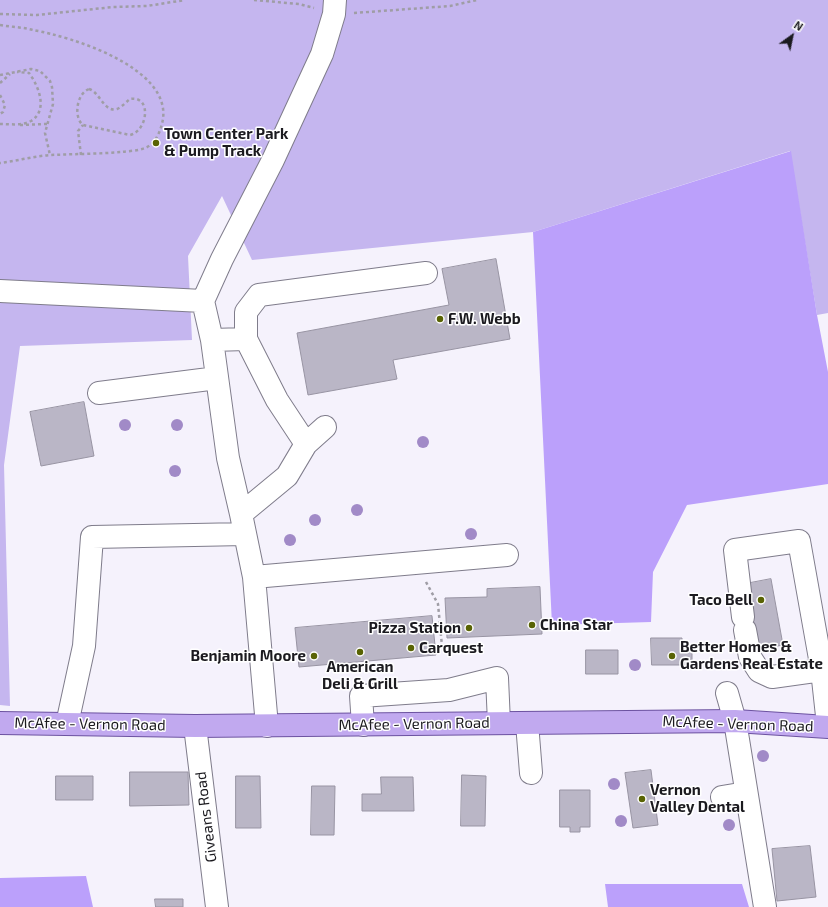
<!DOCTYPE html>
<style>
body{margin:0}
#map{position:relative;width:828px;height:907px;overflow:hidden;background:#f5f2fc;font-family:"Exo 2",sans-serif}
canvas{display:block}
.north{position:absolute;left:772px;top:16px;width:40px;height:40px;-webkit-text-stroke:3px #fff;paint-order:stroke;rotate:33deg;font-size:11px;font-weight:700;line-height:16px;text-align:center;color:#1b1a1f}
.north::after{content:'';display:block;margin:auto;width:14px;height:18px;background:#1b1a1f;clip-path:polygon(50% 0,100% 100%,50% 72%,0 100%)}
</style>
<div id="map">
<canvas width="828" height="907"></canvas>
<div class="north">N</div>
</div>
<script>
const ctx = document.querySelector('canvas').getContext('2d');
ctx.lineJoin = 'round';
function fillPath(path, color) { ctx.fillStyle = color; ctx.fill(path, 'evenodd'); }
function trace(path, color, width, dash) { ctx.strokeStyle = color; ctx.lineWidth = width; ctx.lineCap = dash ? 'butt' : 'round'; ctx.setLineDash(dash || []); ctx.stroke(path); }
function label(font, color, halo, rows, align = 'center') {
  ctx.font = font + ' "Exo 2",sans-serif'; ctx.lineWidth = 3; ctx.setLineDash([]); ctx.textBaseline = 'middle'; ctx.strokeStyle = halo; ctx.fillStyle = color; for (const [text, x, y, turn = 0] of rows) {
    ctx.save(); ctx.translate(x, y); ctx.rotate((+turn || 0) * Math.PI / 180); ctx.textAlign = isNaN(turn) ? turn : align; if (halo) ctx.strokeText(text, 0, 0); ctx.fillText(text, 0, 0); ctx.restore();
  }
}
const green = new Path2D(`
 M 0,0 L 828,0 L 828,313 L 817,315 L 790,151 L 533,232 L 252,260 L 222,196 L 188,256 L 192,340 L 20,346 L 4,465 L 10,706 L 0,705 Z`);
const forest = new Path2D(`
 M 791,151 L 817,315 L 828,372 L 828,484 L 687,505 L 653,572 L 651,622 L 552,625 L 533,232 Z
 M 86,876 L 93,907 L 0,907 L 0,878 Z
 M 605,884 L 742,884 L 749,907 L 608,907 Z`);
const building = new Path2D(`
 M 496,259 L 510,339 L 393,360 L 397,379 L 308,395 L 297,333 L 449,305 L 442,269 Z
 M 84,402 L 94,456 L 41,466 L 30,412 Z
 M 771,579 L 783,645 L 757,650 L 745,584 Z
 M 540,587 L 542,634 L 447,638 L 445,598 L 487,597 L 487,589 Z
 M 432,616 L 436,655 L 299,667 L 295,628 Z
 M 651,638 L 682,638 L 682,647 L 692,647 L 692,665 L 652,665 Z
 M 586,650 L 618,650 L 618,674 L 586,674 Z
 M 651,770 L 658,825 L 633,828 L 625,773 Z
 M 130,772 L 188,772 L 189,805 L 130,806 Z
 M 462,775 L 486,776 L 485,826 L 461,826 Z
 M 56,776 L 93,776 L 93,800 L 56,800 Z
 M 236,776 L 260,776 L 261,828 L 236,828 Z
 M 381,777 L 413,777 L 414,811 L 362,811 L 362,794 L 381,794 Z
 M 312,786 L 335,786 L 334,835 L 311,835 Z
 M 560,790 L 590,790 L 590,827 L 580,827 L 580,832 L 570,832 L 570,827 L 560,827 Z
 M 810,846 L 816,897 L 777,901 L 772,849 Z
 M 155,899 L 183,899 L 183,907 L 156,907 Z`);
const path = new Path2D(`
 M 254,0 L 299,4 L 314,8
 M 354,13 L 450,6 L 477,0
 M 0,14 L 37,15 L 113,7 L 147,6 L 185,0
 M 0,25 C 11,27 22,27 33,30 C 72,37 170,67 163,119 C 161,130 156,144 145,148 C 138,151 128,151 121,152 C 98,154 74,154 51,155 C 34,156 17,161 0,163
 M 0,75 L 31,69 L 40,71 L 50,81 L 52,87 L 53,104 L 45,133 L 50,155
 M 0,83 L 10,74
 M 89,89 C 100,92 104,113 117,109 C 122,107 126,102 130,99 C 152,95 148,131 130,135 L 83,125 C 73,117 77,93 89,89 Z
 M 0,95 L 5,105 L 3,112 L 0,114
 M 0,124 C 10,124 22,126 31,121 C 49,110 38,85 29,73 L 17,72
 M 20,125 L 47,124
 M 81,155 L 78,131 L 83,125
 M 426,582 L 438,604 L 442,646`);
const minor = new Path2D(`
 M 0,291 L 203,301
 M 246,339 L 246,312 L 259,295 L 426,273
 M 212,340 L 246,339 L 277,400 L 306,444
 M 99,393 L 217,378
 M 241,514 L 228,458 L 212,340 L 203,301 L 222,259 L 273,160 L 322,54 L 334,14 L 335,0
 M 254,577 L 507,555
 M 743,617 L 735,550 L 799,541 L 822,670 L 828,725
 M 745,630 L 750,657 L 759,671 L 772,677 L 822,670
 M 727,693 L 735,721 L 765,907
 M 527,723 L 531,773
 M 67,724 L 84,646 L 92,537 L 245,534
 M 363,725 L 361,696 L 449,690 L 497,678 L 499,723
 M 195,726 L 217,907
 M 267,726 L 254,577 L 241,514 L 287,476 L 306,444 L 325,427
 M 722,797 L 746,793`);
const major = new Path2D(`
 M 0,723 L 195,726 L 735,721 L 828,727`);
const trees = [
 [125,425],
 [177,425],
 [423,442],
 [175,471],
 [357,510],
 [315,520],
 [471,534],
 [290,540],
 [635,665],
 [763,756],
 [614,784],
 [621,821],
 [729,825]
];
const markers = [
 [156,143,4,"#596304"],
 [440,319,4,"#596304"],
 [761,600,4,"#596304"],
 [532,625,4,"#596304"],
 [469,628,4,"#596304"],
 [411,648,4,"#596304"],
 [360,652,4,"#596304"],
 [314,656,4,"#596304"],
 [672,656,4,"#596304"],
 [642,799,4,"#596304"]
];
const poiNames = [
 ["Town Center Park",164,134],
 ["& Pump Track",164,151],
 ["F.W. Webb",448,319],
 ["Taco Bell",753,600,"right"],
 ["China Star",540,625],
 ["Pizza Station",461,628,"right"],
 ["Better Homes &",680,647],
 ["Gardens Real Estate",680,664],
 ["Carquest",419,648],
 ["Benjamin Moore",306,656,"right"],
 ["American",360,667,"center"],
 ["Deli & Grill",360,684,"center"],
 ["Vernon",650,790],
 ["Valley Dental",650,807]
];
const streetNames = [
 ["McAfee - Vernon Road",90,724,1],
 ["McAfee - Vernon Road",414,724,-1],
 ["McAfee - Vernon Road",738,724,2],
 ["Giveans Road",206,817,-97]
];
fillPath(green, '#c5b6ef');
fillPath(forest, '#bba0fb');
fillPath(building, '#bab6c6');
trace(building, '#9894a3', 1);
trace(minor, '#7f7c8b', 24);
trace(major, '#6c52a0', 24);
trace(path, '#9f9da5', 2.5, [3, 3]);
trace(minor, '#fff', 22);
trace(major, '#c1a9ef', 22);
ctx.fillStyle = '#a18ac7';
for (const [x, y] of trees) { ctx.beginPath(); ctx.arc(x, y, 6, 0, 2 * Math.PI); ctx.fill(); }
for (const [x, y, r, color] of markers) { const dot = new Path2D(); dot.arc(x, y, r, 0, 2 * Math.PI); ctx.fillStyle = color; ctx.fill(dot); trace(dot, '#fff', 1.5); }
label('bold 15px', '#1b1a1f', '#fff', poiNames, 'left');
label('15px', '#1b1a1f', '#fff', streetNames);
</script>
